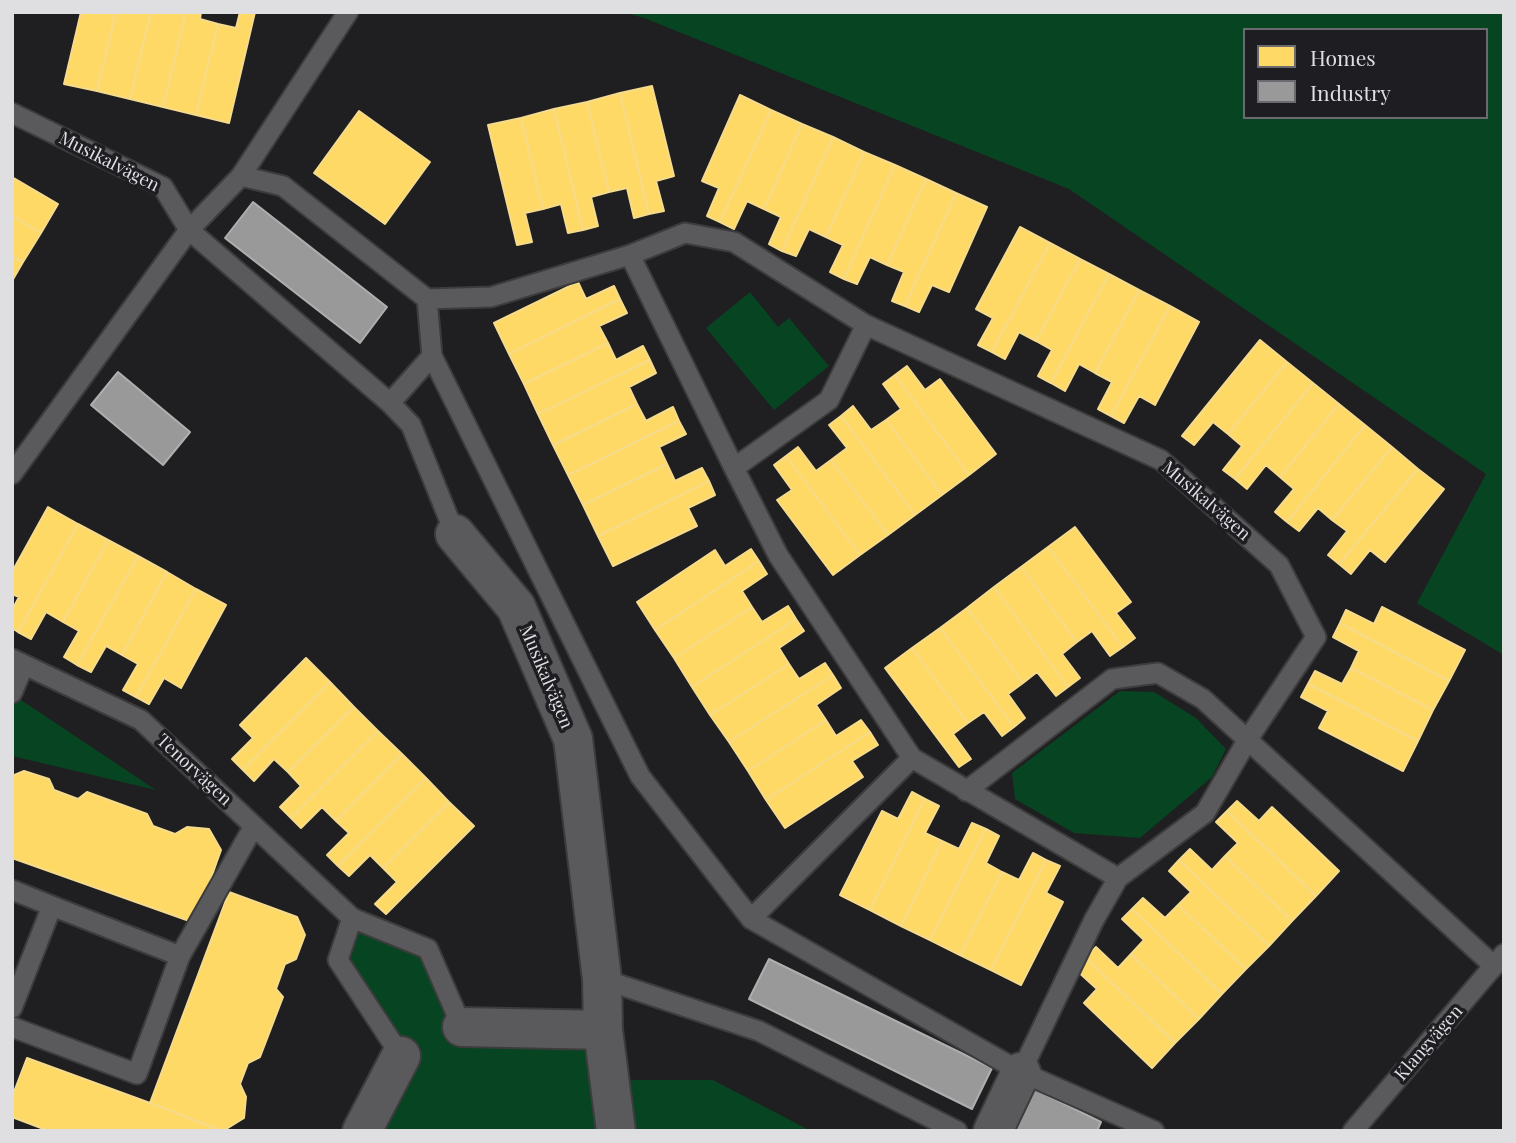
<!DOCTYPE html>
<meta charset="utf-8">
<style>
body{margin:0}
#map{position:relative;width:1516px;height:1143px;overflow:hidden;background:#1f1f21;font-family:"Playfair Display",serif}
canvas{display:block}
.frame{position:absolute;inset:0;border:14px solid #dfdfe2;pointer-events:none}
.legend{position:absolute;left:1243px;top:28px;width:245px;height:91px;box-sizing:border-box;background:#1e1e22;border:2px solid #6b6b6f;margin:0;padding:9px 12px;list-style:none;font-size:21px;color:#dfdfe2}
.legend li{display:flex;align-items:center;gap:14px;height:35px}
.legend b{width:35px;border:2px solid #6b6b6f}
</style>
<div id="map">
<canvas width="1516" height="1143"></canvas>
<div class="frame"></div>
<ul class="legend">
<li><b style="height:19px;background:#ffd966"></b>Homes</li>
<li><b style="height:19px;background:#999"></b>Industry</li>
</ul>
</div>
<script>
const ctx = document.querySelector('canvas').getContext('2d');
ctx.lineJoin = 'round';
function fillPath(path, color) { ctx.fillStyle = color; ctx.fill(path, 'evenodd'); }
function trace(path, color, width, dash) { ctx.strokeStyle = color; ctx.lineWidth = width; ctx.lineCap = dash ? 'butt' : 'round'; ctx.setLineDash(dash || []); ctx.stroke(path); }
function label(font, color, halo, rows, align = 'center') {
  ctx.font = font + ' "Playfair Display",serif'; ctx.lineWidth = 7; ctx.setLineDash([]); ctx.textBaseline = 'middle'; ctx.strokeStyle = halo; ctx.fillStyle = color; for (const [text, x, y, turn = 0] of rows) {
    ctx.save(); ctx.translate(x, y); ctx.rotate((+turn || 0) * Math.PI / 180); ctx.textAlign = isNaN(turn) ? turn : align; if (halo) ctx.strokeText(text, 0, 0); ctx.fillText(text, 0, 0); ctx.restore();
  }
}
const green = new Path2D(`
 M 623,12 L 1504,12 L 1504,655 L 1417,603 L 1486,474 L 1069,189 L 644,18 ZM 1245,30 L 1486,30 L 1486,117 L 1245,117 Z
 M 750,292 L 778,327 L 789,318 L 829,366 L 774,410 L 706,328 Z
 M 1120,691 L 1154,692 L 1196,718 L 1226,749 L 1212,777 L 1140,838 L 1074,833 L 1015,799 L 1012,773 Z
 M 12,694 L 156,790 L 12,756 Z
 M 352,918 L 428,949 L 462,1027 L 603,1030 L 610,1080 L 713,1080 L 811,1131 L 362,1131 L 401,1056 L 338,960 Z`);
const homes = new Path2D(`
 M 81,12 L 116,12 L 97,91 L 64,84 Z
 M 116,12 L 151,12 L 130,99 L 97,91 Z
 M 151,12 L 186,12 L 163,107 L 130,99 Z
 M 186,12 L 201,12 L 200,19 L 218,24 L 196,115 L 163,107 Z
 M 240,12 L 255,12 L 229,123 L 196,115 L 218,24 L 236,28 Z
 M 652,86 L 674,176 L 656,181 L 664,211 L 649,214 L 620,93 Z
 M 620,93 L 649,214 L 634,218 L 627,188 L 609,192 L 587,102 Z
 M 740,95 L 771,110 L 720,222 L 707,216 L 719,188 L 702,181 Z
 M 587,102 L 609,192 L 591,197 L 598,226 L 583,230 L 554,109 Z
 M 554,109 L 583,230 L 568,233 L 561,204 L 543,209 L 521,118 Z
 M 771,110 L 802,124 L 764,209 L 747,201 L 734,229 L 720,222 Z
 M 359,111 L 430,162 L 385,224 L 314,173 Z
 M 521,118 L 543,209 L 525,213 L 532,242 L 517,245 L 488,125 Z
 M 802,124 L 833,137 L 782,251 L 769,244 L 781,217 L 764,209 Z
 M 833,137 L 864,152 L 826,237 L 809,229 L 796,256 L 782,251 Z
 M 864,152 L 895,165 L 844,279 L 830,272 L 843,245 L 826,237 Z
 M 895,165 L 926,179 L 887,265 L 870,257 L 857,284 L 844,279 Z
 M 12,177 L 58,204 L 41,233 L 12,216 Z
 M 926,179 L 956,193 L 905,306 L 892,301 L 904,272 L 887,265 Z
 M 956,193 L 987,207 L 949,292 L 932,285 L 919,312 L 905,306 Z
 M 12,216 L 41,233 L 23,262 L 12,256 Z
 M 1020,227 L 1050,243 L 992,352 L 978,345 L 993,318 L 976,309 Z
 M 1050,243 L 1080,259 L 1036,341 L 1019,332 L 1005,359 L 992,352 Z
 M 12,256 L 23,262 L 12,281 Z
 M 1080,259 L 1109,274 L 1051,383 L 1038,376 L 1052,350 L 1036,341 Z
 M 1109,274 L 1139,290 L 1095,373 L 1079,364 L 1065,391 L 1051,383 Z
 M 578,282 L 586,299 L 614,286 L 620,299 L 509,354 L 494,323 Z
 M 1139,290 L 1170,306 L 1111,416 L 1098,409 L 1112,382 L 1095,373 Z
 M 620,299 L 627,313 L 599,326 L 608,343 L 524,384 L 509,354 Z
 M 1170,306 L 1199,322 L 1155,405 L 1139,396 L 1124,423 L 1111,416 Z
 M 1260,340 L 1287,362 L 1228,434 L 1213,422 L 1194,445 L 1182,436 Z
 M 608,343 L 616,360 L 643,346 L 650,360 L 538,414 L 524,384 Z
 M 650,360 L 656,373 L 629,387 L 637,404 L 553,445 L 538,414 Z
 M 1287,362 L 1313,383 L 1235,479 L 1223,470 L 1242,446 L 1228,434 Z
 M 907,366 L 925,390 L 940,379 L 996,454 L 969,475 L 895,375 Z
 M 895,375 L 969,475 L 942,495 L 886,420 L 901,409 L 883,384 Z
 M 1313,383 L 1339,404 L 1280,477 L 1266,465 L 1247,489 L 1235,479 Z
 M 637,404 L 646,421 L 673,407 L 679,421 L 568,475 L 553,445 Z
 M 1339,404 L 1365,425 L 1287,522 L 1275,512 L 1294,489 L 1280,477 Z
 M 853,406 L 871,430 L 886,420 L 942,495 L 915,515 L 841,416 Z
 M 841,416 L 915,515 L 888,535 L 831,460 L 847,448 L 829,425 Z
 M 679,421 L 686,434 L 659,447 L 667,464 L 583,505 L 568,475 Z
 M 1365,425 L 1392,447 L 1332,520 L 1318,508 L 1299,531 L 1287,522 Z
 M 798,447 L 816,471 L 831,460 L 888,535 L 860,555 L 786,456 Z
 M 1392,447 L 1418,469 L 1339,564 L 1328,555 L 1347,531 L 1332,520 Z
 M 786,456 L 860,555 L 833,575 L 777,500 L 792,490 L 774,465 Z
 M 667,464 L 675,481 L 702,468 L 709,481 L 598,536 L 583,505 Z
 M 1418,469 L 1444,489 L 1385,562 L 1370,550 L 1351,574 L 1339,564 Z
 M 709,481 L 715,495 L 688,508 L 697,526 L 613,566 L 598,536 Z
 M 48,507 L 78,524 L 18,632 L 12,628 L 12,610 L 19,597 L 12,594 L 12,572 Z
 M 78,524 L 108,540 L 63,622 L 46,612 L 31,639 L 18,632 Z
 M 1075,527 L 1131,602 L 1116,613 L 1135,638 L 1123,647 L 1048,547 Z
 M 108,540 L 138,556 L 77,665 L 64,657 L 79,631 L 63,622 Z
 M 1048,547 L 1123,647 L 1110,656 L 1092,631 L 1077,642 L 1021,567 Z
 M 751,549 L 759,561 L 655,630 L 637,602 L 715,550 L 725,566 Z
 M 138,556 L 167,572 L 122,655 L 106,646 L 91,672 L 77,665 Z
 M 759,561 L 767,574 L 742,591 L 752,607 L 674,658 L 655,630 Z
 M 1021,567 L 1077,642 L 1062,654 L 1080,678 L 1068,687 L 994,587 Z
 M 167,572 L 196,589 L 136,697 L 123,690 L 138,664 L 122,655 Z
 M 994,587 L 1068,687 L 1056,696 L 1037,672 L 1023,683 L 967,608 Z
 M 196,589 L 226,605 L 181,688 L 164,678 L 149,704 L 136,697 Z
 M 788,606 L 796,619 L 692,687 L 674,658 L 752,607 L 762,622 Z
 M 1382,607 L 1465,650 L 1449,681 L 1340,623 L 1346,610 L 1374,624 Z
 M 967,608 L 1023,683 L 1008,694 L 1025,718 L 1014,727 L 940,628 Z
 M 796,619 L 804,631 L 779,648 L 789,664 L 710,715 L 692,687 Z
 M 1340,623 L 1449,681 L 1433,710 L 1351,668 L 1359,651 L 1333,637 Z
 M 940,628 L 1014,727 L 1002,736 L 984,712 L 968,723 L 912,648 Z
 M 912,648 L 968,723 L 953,734 L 971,759 L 959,767 L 885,668 Z
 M 306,658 L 330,682 L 243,770 L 232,759 L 253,738 L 240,725 Z
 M 825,663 L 833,675 L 729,742 L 710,715 L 789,664 L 799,679 Z
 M 1351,668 L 1433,710 L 1418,741 L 1308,684 L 1315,671 L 1342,684 Z
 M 833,675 L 841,688 L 816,705 L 826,720 L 748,771 L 729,742 Z
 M 330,682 L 354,707 L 288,772 L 274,759 L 254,781 L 243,770 Z
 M 1308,684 L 1418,741 L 1403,771 L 1319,728 L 1328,711 L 1301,697 Z
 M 354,707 L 378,731 L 291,818 L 280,807 L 301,786 L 288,772 Z
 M 826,720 L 836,736 L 861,720 L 870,732 L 766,800 L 748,771 Z
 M 378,731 L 402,754 L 336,821 L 322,807 L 301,828 L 291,818 Z
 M 870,732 L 878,745 L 852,761 L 863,777 L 785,828 L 766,800 Z
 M 402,754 L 426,778 L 338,866 L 327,855 L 349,833 L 336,821 Z
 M 24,771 L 49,779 L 54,790 L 78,799 L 87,792 L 147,814 L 153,826 L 175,834 L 187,827 L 209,829 L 221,850 L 195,923 L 12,858 L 12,776 Z
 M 426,778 L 449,802 L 383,868 L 370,855 L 349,876 L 338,866 Z
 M 912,792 L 925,799 L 870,910 L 840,895 L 882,811 L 898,819 Z
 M 925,799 L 939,806 L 925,833 L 942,841 L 901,926 L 870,910 Z
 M 1237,801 L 1259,821 L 1272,807 L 1339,871 L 1316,896 L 1227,811 Z
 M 449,802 L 474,826 L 386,914 L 375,904 L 397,882 L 383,868 Z
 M 1227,811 L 1316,896 L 1292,921 L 1225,856 L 1238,843 L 1216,822 Z
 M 972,823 L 986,829 L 930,940 L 901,926 L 942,841 L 959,849 Z
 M 986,829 L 999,836 L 986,863 L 1002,872 L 960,955 L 930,940 Z
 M 1190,849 L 1212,870 L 1225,856 L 1292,921 L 1269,946 L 1179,860 Z
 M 1033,853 L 1046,860 L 991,970 L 960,955 L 1002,872 L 1019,880 Z
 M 1046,860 L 1060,866 L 1046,893 L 1063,902 L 1021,985 L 991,970 Z
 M 1179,860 L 1269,946 L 1246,969 L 1178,905 L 1191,892 L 1169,871 Z
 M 229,892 L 297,917 L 305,935 L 296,959 L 285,964 L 276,989 L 283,997 L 260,1057 L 248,1063 L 240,1084 L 246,1097 L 244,1118 L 223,1131 L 150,1103 Z
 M 1143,898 L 1165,918 L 1178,905 L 1246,969 L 1222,994 L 1132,909 Z
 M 1132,909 L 1222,994 L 1199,1019 L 1131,954 L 1144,940 L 1122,919 Z
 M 1096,947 L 1118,968 L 1131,954 L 1199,1019 L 1175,1043 L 1086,958 Z
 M 1086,958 L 1175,1043 L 1152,1068 L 1084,1003 L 1097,989 L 1075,969 Z
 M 27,1058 L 150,1103 L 223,1131 L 49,1131 L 12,1117 L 12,1097 Z`);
const industry = new Path2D(`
 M 253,202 L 387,307 L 360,343 L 225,238 Z
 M 118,372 L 190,432 L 163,465 L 91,405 Z
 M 769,959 L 992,1068 L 972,1109 L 749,999 Z
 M 1030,1087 L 1101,1122 L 1097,1131 L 1015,1131 L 1010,1128 Z`);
const lane = new Path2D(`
 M 12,113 L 163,187 L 189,230 L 390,403 L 411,425 L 455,534
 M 241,176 L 283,186 L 427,299 L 491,297 L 630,255 L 685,233 L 734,242 L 866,325 L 1161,460 L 1279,565 L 1316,637 L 1248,739 L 1205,813 L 1118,878 L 1094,920 L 1021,1072
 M 630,255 L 734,468
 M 427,299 L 432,356 L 640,776 L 751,919 L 1021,1072 L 1154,1131
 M 866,325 L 829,400 L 734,468 L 778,555 L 912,758 L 1118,878
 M 390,403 L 432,356
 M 12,474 L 189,230 L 241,176 L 348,12
 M 12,659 L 141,720 L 352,918 L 428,949 L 462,1027
 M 12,693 L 24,665
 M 966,791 L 1112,679 L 1158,673 L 1203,699 L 1494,966
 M 12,890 L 52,906
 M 352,918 L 338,960 L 401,1056
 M 751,919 L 912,758
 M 602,979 L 759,1031 L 957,1131
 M 12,1008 L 52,906 L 180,956
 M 12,1027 L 137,1074 L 180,956 L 254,826
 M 1353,1131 L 1504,954`);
const street = new Path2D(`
 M 455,534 L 516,607 L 573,739 L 602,979 L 603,1030 L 616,1131
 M 462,1027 L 603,1030
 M 362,1131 L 401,1056
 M 993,1131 L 1021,1072`);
const streetNames = [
 ["Musikalvägen",109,162,27],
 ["Musikalvägen",1206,501,41],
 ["Musikalvägen",546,677,67],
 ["Tenorvägen",194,770,43],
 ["Klangvägen",1429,1043,-49]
];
fillPath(green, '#074421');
fillPath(homes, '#ffd966');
trace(homes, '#f5db8b', 2);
fillPath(industry, '#999');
trace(industry, '#aeaeaf', 2);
trace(lane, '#3c3c3d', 23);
trace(street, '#3c3c3d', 42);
trace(lane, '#5a5a5c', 19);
trace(street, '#5a5a5c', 38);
label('18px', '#dfdfe2', '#1e1e22', streetNames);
</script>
